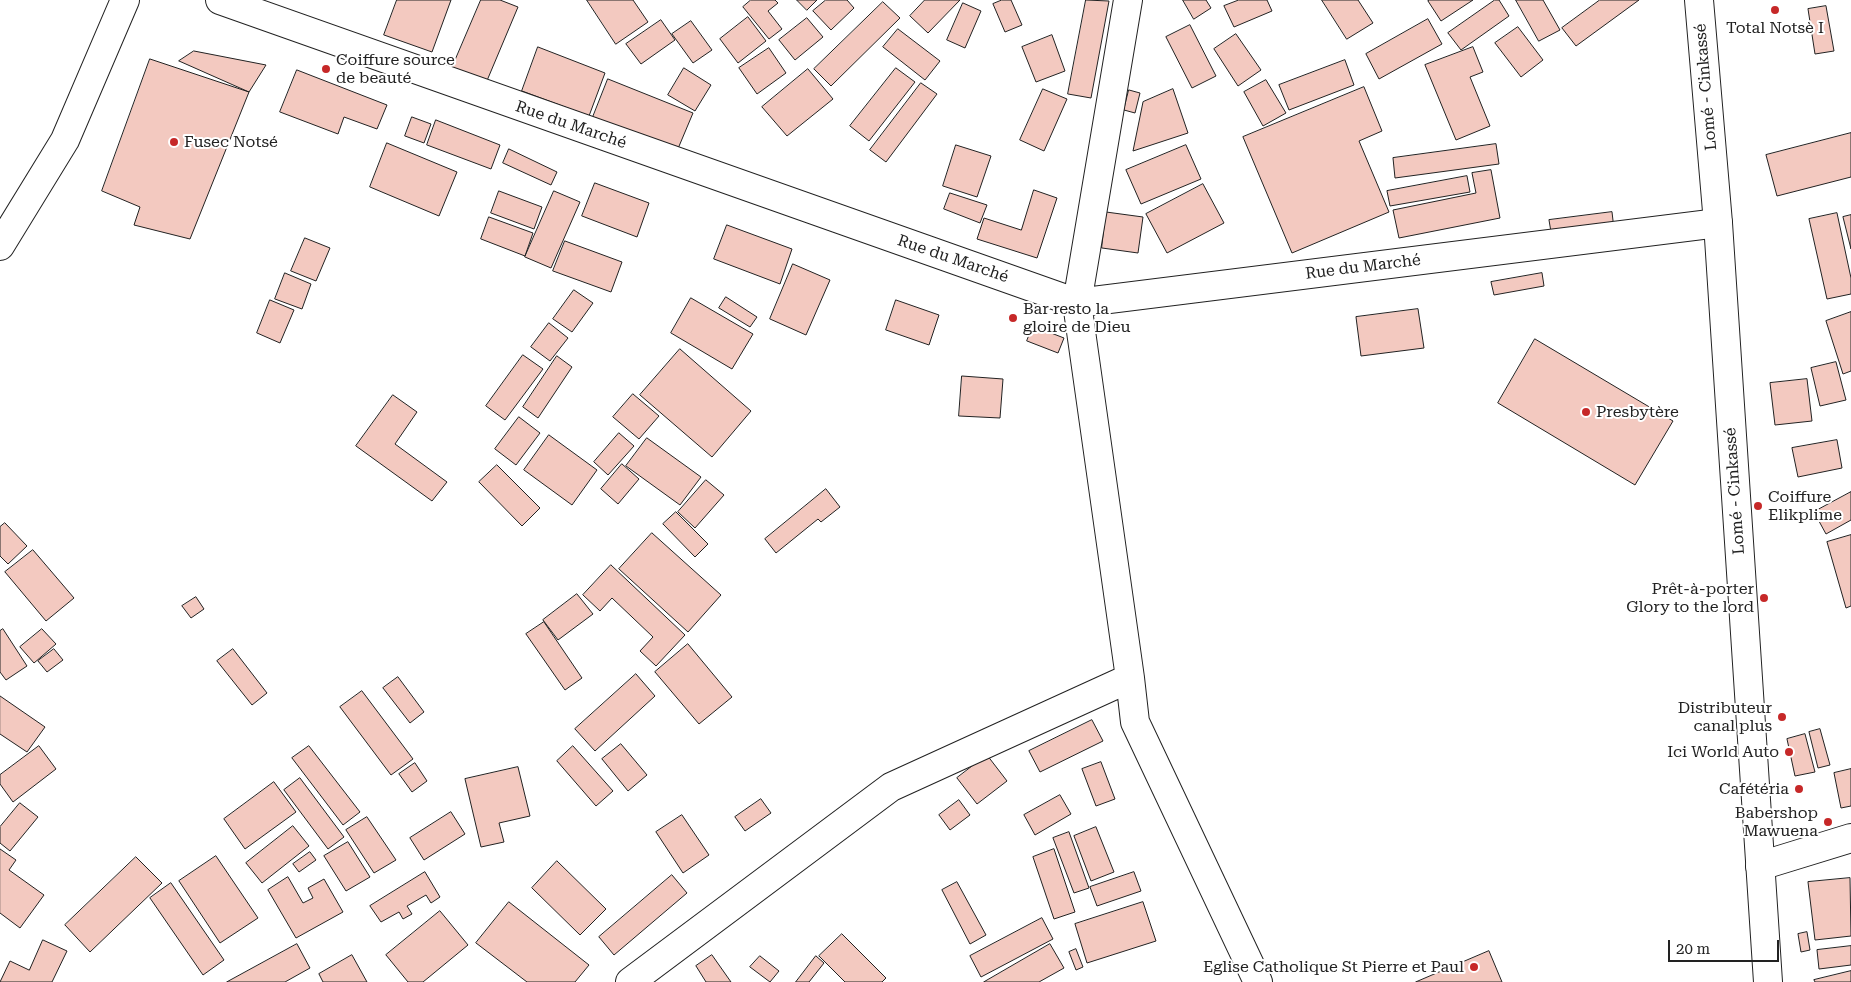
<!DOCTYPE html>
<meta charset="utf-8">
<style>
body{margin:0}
#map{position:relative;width:1851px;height:982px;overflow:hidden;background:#fff;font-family:"Roboto Serif",serif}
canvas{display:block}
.scale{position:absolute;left:1668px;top:940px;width:111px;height:22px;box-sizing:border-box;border:2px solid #222;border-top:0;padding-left:6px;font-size:15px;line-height:18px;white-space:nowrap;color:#222;-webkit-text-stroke:4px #fff;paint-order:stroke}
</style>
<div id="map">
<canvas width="1851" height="982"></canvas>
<div class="scale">20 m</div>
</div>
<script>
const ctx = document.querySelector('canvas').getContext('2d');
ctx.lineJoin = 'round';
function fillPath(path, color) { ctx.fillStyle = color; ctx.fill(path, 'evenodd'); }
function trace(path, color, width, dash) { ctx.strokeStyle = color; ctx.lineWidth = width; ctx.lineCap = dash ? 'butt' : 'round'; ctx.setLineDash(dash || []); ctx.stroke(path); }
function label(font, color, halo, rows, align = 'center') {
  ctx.font = font + ' "Roboto Serif",serif'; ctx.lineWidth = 4; ctx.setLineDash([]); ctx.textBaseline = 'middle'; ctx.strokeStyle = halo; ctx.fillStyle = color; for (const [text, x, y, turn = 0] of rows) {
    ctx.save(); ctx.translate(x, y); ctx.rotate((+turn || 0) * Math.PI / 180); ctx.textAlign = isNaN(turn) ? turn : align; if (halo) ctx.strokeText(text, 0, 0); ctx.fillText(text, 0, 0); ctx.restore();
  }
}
const building = new Path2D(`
 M 397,0 L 451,0 L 432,52 L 384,35 Z
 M 481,0 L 500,0 L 518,7 L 486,83 L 452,68 Z
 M 587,0 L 633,0 L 648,22 L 616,44 Z
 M 751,0 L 775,0 L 778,3 L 768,11 L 782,29 L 769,39 L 743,7 Z
 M 797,0 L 817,0 L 807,10 Z
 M 826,0 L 847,0 L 854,8 L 831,30 L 813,11 Z
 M 925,0 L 960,0 L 928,33 L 910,16 Z
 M 1002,0 L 1011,0 L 1022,25 L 1005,32 L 993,4 Z
 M 1086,0 L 1109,1 L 1091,98 L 1068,94 Z
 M 1183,0 L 1206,0 L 1211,8 L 1194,19 Z
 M 1239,0 L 1267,0 L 1272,11 L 1234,27 L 1224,6 Z
 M 1322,0 L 1358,0 L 1373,23 L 1347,39 Z
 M 1430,0 L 1473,0 L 1441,21 L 1428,1 Z
 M 1495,0 L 1499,0 L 1509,16 L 1461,50 L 1448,33 Z
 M 1516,0 L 1543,0 L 1560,30 L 1539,41 Z
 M 1600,0 L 1639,0 L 1576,46 L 1562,28 Z
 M 883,2 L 900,18 L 831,86 L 814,69 Z
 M 963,3 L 981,11 L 965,48 L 947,40 Z
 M 1826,6 L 1834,51 L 1815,54 L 1808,9 Z
 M 748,17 L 766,41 L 738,63 L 720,39 Z
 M 807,18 L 823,37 L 795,60 L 779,40 Z
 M 1428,19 L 1442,44 L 1379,79 L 1366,54 Z
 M 661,20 L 675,40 L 641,64 L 626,44 Z
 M 691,21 L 712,50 L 693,63 L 672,34 Z
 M 1190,25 L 1216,76 L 1192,88 L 1166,37 Z
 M 1518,27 L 1543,60 L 1521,77 L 1495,43 Z
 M 898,29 L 940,61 L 925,80 L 883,47 Z
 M 1236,34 L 1261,70 L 1238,86 L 1214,49 Z
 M 1052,35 L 1065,71 L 1036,82 L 1022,47 Z
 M 538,47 L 605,73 L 589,116 L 522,91 Z
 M 1473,47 L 1483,72 L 1470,77 L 1490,126 L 1456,140 L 1425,65 Z
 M 769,48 L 786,73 L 757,94 L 739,68 Z
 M 194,51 L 266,65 L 249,92 L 179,61 Z
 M 150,59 L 249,92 L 190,239 L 134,225 L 140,207 L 102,191 Z
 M 1345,60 L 1354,85 L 1289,110 L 1279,85 Z
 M 684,68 L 711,85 L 695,111 L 668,95 Z
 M 896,68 L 915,82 L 869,141 L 850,126 Z
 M 808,69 L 833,99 L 787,136 L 762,107 Z
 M 297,70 L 387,105 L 377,129 L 344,117 L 338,134 L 280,112 Z
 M 608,79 L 693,113 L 677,151 L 593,117 Z
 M 1266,80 L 1286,113 L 1263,126 L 1244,92 Z
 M 921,83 L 937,94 L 886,162 L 870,150 Z
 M 1364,87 L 1382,131 L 1359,141 L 1389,212 L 1292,253 L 1243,137 Z
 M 1043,89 L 1067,99 L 1044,151 L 1020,140 Z
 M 1173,89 L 1188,133 L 1133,151 L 1143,102 Z
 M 1129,90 L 1140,93 L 1135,113 L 1124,110 Z
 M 412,117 L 431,124 L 424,143 L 405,136 Z
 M 436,120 L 500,145 L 491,169 L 427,145 Z
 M 1851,133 L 1851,177 L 1777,196 L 1766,155 Z
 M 387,143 L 457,172 L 439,216 L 370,187 Z
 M 1496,144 L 1499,164 L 1395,178 L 1393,158 Z
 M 956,145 L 991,156 L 977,197 L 943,186 Z
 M 1186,145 L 1201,179 L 1141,204 L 1126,170 Z
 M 509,149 L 557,172 L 551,185 L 503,163 Z
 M 1491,170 L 1500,218 L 1399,238 L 1393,210 L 1476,193 L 1472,173 Z
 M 1467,176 L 1470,192 L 1390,206 L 1387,191 Z
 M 595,183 L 649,203 L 637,237 L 582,216 Z
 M 1203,184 L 1224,223 L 1167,253 L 1146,214 Z
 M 1034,190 L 1057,198 L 1037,258 L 977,239 L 984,218 L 1021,230 Z
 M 499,191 L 542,207 L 534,229 L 491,213 Z
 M 554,191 L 580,202 L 551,268 L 525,257 Z
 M 950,193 L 987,205 L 980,223 L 944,209 Z
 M 1106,212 L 1143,217 L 1138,253 L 1102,248 Z
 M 1612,212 L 1614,229 L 1552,238 L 1549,220 Z
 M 1837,213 L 1851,278 L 1851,294 L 1827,299 L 1809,219 Z
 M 1851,215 L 1851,249 L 1843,217 Z
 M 489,217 L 533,233 L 525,256 L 481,239 Z
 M 727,225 L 792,249 L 780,284 L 714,259 Z
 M 305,238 L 330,248 L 316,281 L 291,271 Z
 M 565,241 L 622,262 L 611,292 L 553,271 Z
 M 793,264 L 830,280 L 806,335 L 770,319 Z
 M 285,273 L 311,284 L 302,309 L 275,299 Z
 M 1542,273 L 1544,286 L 1494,295 L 1491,282 Z
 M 574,290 L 593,303 L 572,332 L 553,319 Z
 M 726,297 L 757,317 L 750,327 L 719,308 Z
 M 691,298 L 753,334 L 732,369 L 671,333 Z
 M 270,300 L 294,310 L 280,343 L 257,333 Z
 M 896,300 L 939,315 L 929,345 L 886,330 Z
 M 1418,309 L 1424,348 L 1361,356 L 1356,317 Z
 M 1851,312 L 1851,371 L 1843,374 L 1826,321 Z
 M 549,323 L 568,338 L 550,361 L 531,347 Z
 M 1033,326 L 1064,338 L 1058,353 L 1027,341 Z
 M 1535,339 L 1673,421 L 1635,485 L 1498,403 Z
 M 680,349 L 751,411 L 712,457 L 640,395 Z
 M 523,355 L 543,369 L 505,420 L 486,406 Z
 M 557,356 L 572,367 L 538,418 L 523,407 Z
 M 1836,362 L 1846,400 L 1820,406 L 1811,368 Z
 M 962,376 L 1003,379 L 1000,418 L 959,416 Z
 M 1807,379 L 1812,421 L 1775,425 L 1770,383 Z
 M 633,394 L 659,416 L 639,439 L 613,417 Z
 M 393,395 L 417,412 L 395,444 L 447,482 L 432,501 L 356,446 Z
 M 519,417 L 540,433 L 516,465 L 495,449 Z
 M 619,433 L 634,446 L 608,475 L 594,462 Z
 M 549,435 L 597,470 L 572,505 L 524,470 Z
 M 647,438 L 701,477 L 680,505 L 626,466 Z
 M 1837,440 L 1842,468 L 1798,477 L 1792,448 Z
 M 622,464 L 639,479 L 618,504 L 601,489 Z
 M 497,465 L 540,508 L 522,526 L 479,482 Z
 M 706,480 L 724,495 L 695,528 L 678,512 Z
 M 826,489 L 840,507 L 821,522 L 818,519 L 776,553 L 765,539 Z
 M 1851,492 L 1851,520 L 1826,534 L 1814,512 Z
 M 676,512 L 708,544 L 695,557 L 663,524 Z
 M 5,523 L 27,546 L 8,564 L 0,556 L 0,527 Z
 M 652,533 L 721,595 L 688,632 L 619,569 Z
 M 1851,535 L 1851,606 L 1846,608 L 1827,542 Z
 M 33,550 L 74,598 L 46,621 L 5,572 Z
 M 611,565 L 685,635 L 656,666 L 640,651 L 653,637 L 612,598 L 600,611 L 583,595 Z
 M 577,594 L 593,614 L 558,640 L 543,620 Z
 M 196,597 L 204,609 L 191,618 L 182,606 Z
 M 544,622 L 582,678 L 565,690 L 526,634 Z
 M 3,629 L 27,666 L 6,680 L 0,672 L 0,631 Z
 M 42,629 L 56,644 L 34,663 L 20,647 Z
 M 688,644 L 732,697 L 699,724 L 655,672 Z
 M 54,649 L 63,660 L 47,672 L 38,661 Z
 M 233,649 L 267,693 L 252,705 L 217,661 Z
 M 636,674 L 655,696 L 595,751 L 575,729 Z
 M 398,677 L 424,712 L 410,723 L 383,688 Z
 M 362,691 L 413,759 L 391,775 L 340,707 Z
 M 0,696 L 45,727 L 27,752 L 0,734 Z
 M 1092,720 L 1103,741 L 1040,772 L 1029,751 Z
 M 1820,729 L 1830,765 L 1818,768 L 1809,732 Z
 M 1805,734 L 1815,772 L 1795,776 L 1787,739 Z
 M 621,744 L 647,775 L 628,791 L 602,759 Z
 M 39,746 L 56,769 L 13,802 L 0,784 L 0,775 Z
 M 309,746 L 360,812 L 343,825 L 292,758 Z
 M 573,746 L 613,791 L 596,806 L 557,761 Z
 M 987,755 L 1007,781 L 977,804 L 957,778 Z
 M 1101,762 L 1115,799 L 1096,806 L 1082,769 Z
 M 415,763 L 427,781 L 412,792 L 399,774 Z
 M 518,767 L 530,816 L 499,823 L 504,842 L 481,847 L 465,779 Z
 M 1851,769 L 1851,806 L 1841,808 L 1834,773 Z
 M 300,778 L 344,837 L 328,849 L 284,790 Z
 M 274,782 L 296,812 L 245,849 L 224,819 Z
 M 1060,795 L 1071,814 L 1035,835 L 1024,815 Z
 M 761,799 L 771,813 L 745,831 L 735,817 Z
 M 959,800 L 970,815 L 950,830 L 939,815 Z
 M 20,803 L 38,817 L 10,851 L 0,843 L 0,827 Z
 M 451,812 L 465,834 L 424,860 L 410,838 Z
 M 682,815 L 709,855 L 683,873 L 656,832 Z
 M 367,817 L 396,860 L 374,873 L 346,830 Z
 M 293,826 L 309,846 L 262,883 L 246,863 Z
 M 1096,827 L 1114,872 L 1091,881 L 1074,836 Z
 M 1069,832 L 1089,888 L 1074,893 L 1053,838 Z
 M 348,842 L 370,877 L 346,891 L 324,856 Z
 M 0,849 L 16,860 L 9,870 L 44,895 L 20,928 L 0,913 Z
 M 1054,849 L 1075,912 L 1054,919 L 1033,857 Z
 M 310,852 L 316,860 L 299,872 L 293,864 Z
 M 216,856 L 258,918 L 220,943 L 179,881 Z
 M 136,857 L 162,883 L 90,952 L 65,925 Z
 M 557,861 L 606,909 L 580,935 L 532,888 Z
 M 425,872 L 440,897 L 431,903 L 426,895 L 407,906 L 412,914 L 403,919 L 399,912 L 381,922 L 370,906 Z
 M 1134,872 L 1141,891 L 1097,906 L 1090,887 Z
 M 672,875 L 687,893 L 614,955 L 599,937 Z
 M 288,877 L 303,903 L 313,898 L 308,888 L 324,879 L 343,912 L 296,938 L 268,890 Z
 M 1850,878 L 1851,936 L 1815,940 L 1808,882 Z
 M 957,882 L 986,935 L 970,944 L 942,890 Z
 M 171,883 L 224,960 L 203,975 L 150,898 Z
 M 509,902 L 589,965 L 575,982 L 527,982 L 476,943 Z
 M 1143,902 L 1156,941 L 1087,963 L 1075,924 Z
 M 440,911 L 468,945 L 423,982 L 408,982 L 386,955 Z
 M 1042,918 L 1053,939 L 981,977 L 970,956 Z
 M 1807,932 L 1810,950 L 1801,952 L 1798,934 Z
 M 842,934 L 886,978 L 882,982 L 845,982 L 819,956 Z
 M 43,940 L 67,951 L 52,982 L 0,982 L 10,961 L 29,970 Z
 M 297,944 L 310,968 L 285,982 L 227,982 Z
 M 1050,944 L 1064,968 L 1039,982 L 984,982 Z
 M 1851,946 L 1851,965 L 1819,969 L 1817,950 Z
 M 1076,949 L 1083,967 L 1076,970 L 1069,952 Z
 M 1489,951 L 1502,982 L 1416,982 Z
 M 352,955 L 367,982 L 323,982 L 319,974 Z
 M 712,955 L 731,982 L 706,982 L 696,966 Z
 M 760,956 L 779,971 L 770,982 L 750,967 Z
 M 816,956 L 824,963 L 809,982 L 796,982 Z
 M 1851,971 L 1851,982 L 1815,982 L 1814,980 Z`);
const minor = new Path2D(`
 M 220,0 L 1077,303 L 1718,223
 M 1128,0 L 1077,303 L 1130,678 L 1135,722 L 1258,982
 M 0,246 L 65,140 L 125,0
 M 1760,866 L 1851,838
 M 630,982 L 891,787 L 1130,678`);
const trunk = new Path2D(`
 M 1699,0 L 1718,223 L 1768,982`);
const markers = [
 [1775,10,5,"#c62828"],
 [326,69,5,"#c62828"],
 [174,142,5,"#c62828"],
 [1013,318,5,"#c62828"],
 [1586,412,5,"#c62828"],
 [1758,506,5,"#c62828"],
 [1764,598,5,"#c62828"],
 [1782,717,5,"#c62828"],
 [1789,752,5,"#c62828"],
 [1799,789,5,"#c62828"],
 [1828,822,5,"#c62828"],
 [1474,967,5,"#c62828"]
];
const poiNames = [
 ["Total Notsè I",1775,28,"center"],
 ["Coiffure source",336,60,"left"],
 ["de beauté",336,78,"left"],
 ["Fusec Notsé",184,142,"left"],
 ["Bar resto la",1023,309,"left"],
 ["gloire de Dieu",1023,327,"left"],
 ["Presbytère",1596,412,"left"],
 ["Coiffure",1768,497,"left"],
 ["Elikplime",1768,515,"left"],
 ["Prêt-à-porter",1754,589],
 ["Glory to the lord",1754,607],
 ["Distributeur",1772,708],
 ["canal plus",1772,726],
 ["Ici World Auto",1779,752],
 ["Cafétéria",1789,789],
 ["Babershop",1818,813],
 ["Mawuena",1818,831],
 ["Eglise Catholique St Pierre et Paul",1464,967]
];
const streetNames = [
 ["Lomé - Cinkassé",1706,87,-95],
 ["Rue du Marché",571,125,19],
 ["Rue du Marché",953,259,19],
 ["Rue du Marché",1363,267,-7],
 ["Lomé - Cinkassé",1735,491,-94]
];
fillPath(building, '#f3c9c0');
trace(building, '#222', 1);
trace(minor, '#222', 30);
trace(trunk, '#222', 30);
trace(minor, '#fff', 28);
trace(trunk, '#fff', 28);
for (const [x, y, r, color] of markers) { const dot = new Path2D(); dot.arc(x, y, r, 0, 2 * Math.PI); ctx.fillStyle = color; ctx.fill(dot); trace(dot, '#fff', 2); }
label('16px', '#222', '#fff', poiNames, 'right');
label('16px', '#222', '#fff', streetNames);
</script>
